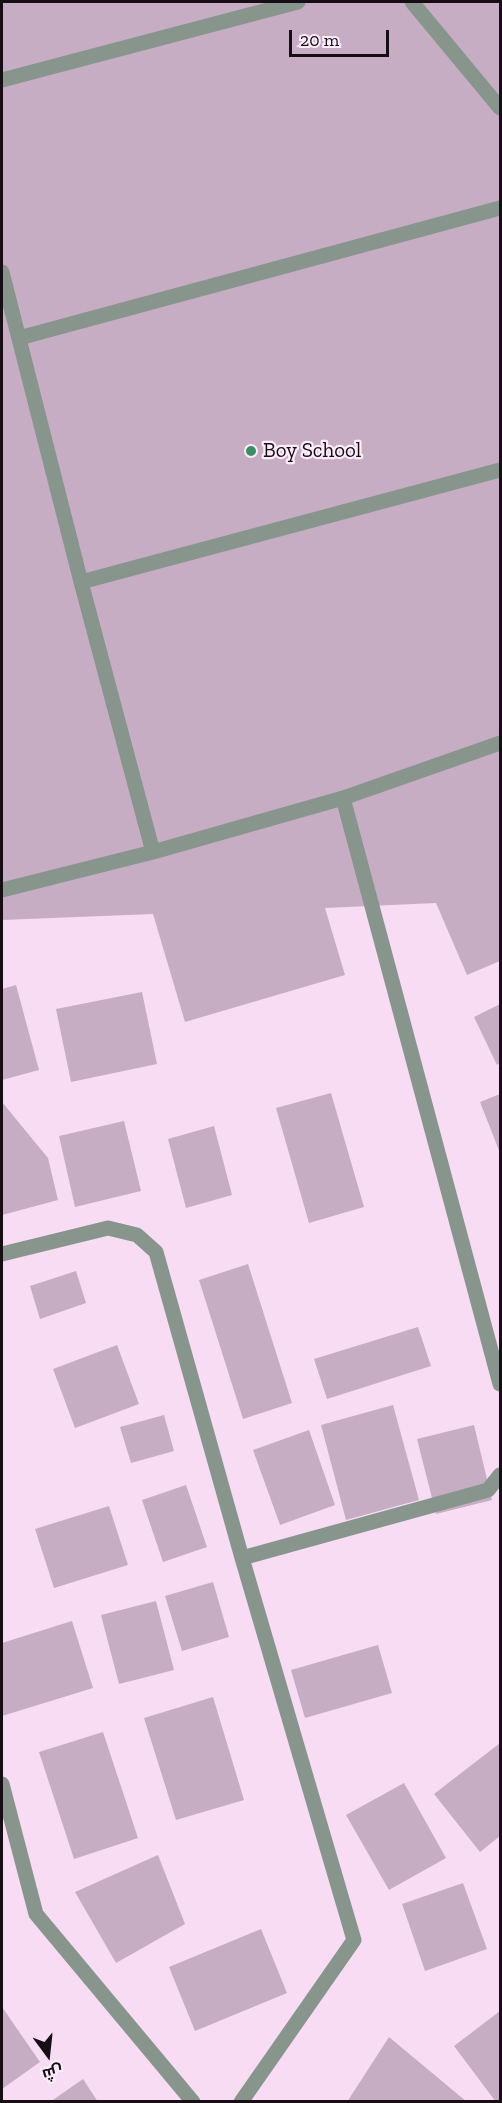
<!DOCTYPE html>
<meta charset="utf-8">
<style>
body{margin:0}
#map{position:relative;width:502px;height:2103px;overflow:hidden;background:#f7dcf3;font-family:"Zilla Slab",Cairo,serif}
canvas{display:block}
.frame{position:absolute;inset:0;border:3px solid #160d15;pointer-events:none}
.north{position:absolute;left:18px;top:2025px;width:60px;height:60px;-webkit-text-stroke:4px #fdedfb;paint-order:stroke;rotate:165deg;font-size:16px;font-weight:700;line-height:24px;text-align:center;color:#160d15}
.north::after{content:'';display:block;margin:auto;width:21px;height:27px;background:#160d15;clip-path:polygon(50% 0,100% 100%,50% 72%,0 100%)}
.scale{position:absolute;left:289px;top:30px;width:100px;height:27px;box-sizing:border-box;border:3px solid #160d15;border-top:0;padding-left:8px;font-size:18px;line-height:21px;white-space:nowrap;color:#160d15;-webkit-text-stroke:4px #fdedfb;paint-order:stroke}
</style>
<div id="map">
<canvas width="502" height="2103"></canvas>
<div class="frame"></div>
<div class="north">ش</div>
<div class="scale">20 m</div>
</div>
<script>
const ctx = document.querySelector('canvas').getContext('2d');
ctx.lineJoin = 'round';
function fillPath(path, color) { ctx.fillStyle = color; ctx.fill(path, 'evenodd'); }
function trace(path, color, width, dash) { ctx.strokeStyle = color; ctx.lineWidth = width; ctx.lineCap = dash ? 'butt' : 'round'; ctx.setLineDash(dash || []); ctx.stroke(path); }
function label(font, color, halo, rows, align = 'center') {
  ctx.font = font + ' "Zilla Slab",serif'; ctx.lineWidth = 4.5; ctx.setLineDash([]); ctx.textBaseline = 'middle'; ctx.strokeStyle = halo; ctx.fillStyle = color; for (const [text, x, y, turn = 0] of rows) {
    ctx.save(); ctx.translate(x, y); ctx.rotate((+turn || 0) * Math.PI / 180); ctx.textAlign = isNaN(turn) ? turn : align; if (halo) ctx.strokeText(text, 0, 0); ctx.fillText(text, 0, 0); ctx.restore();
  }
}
const building = new Path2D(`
 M 2,2 L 500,2 L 500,961 L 467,975 L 436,903 L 325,908 L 345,975 L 185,1022 L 153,914 L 2,920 Z
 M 16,985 L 39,1070 L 2,1080 L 2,989 Z
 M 142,992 L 157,1064 L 71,1082 L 56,1009 Z
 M 500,1004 L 500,1063 L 497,1065 L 474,1017 Z
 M 331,1093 L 364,1207 L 309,1223 L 276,1108 Z
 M 500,1094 L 500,1153 L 480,1102 Z
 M 2,1102 L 48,1158 L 58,1200 L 2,1215 Z
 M 124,1121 L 141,1191 L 75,1207 L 59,1136 Z
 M 214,1126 L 232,1195 L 186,1208 L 168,1139 Z
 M 248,1264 L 292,1403 L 243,1419 L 199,1280 Z
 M 76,1271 L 86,1303 L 40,1319 L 30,1286 Z
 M 418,1327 L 431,1366 L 327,1399 L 314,1359 Z
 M 117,1345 L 139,1404 L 75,1428 L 53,1369 Z
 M 393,1405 L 419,1500 L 346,1520 L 321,1425 Z
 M 164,1415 L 174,1451 L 131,1463 L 120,1427 Z
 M 474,1425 L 492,1500 L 436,1514 L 417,1439 Z
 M 309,1430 L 335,1505 L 280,1525 L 253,1450 Z
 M 186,1485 L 207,1547 L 163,1562 L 142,1500 Z
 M 109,1506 L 128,1565 L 54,1588 L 35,1529 Z
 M 213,1582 L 229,1637 L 182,1651 L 165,1596 Z
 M 156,1601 L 174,1670 L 119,1684 L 101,1615 Z
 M 72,1621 L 93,1688 L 2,1716 L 2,1643 Z
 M 378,1645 L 392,1693 L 305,1718 L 291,1670 Z
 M 213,1697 L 244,1800 L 176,1820 L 144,1718 Z
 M 103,1732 L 138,1838 L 74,1859 L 39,1752 Z
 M 500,1743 L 500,1836 L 480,1852 L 434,1794 Z
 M 404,1783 L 446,1858 L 389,1890 L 346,1815 Z
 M 158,1855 L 185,1924 L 116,1963 L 75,1892 Z
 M 463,1883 L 487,1949 L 425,1971 L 402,1904 Z
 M 261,1929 L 287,1993 L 195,2031 L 169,1967 Z
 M 2,2007 L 40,2062 L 2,2089 Z
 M 500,2011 L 500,2102 L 496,2102 L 454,2046 Z
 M 389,2037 L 467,2102 L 347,2102 Z
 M 83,2079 L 98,2102 L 50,2102 Z`);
const street = new Path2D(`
 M 412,2 L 500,108
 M 2,80 L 298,2
 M 2,272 L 81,582 L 153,852
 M 19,338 L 500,208
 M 81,582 L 500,470
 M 343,798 L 500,1384
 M 2,890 L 153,852 L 343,798 L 500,743
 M 2,1254 L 108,1228 L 137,1235 L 156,1252 L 242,1558 L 354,1940 L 241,2102
 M 242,1558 L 488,1490 L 500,1475
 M 2,1784 L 36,1914 L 193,2102`);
const markers = [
 [251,451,6,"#389064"]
];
const poiNames = [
 ["Boy School",263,451]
];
fillPath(building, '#c7adc4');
trace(street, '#88958d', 15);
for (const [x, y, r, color] of markers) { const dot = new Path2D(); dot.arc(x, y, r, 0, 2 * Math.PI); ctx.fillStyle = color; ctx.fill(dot); trace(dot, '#fdedfb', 2); }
label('21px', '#160d15', '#fdedfb', poiNames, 'left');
</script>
